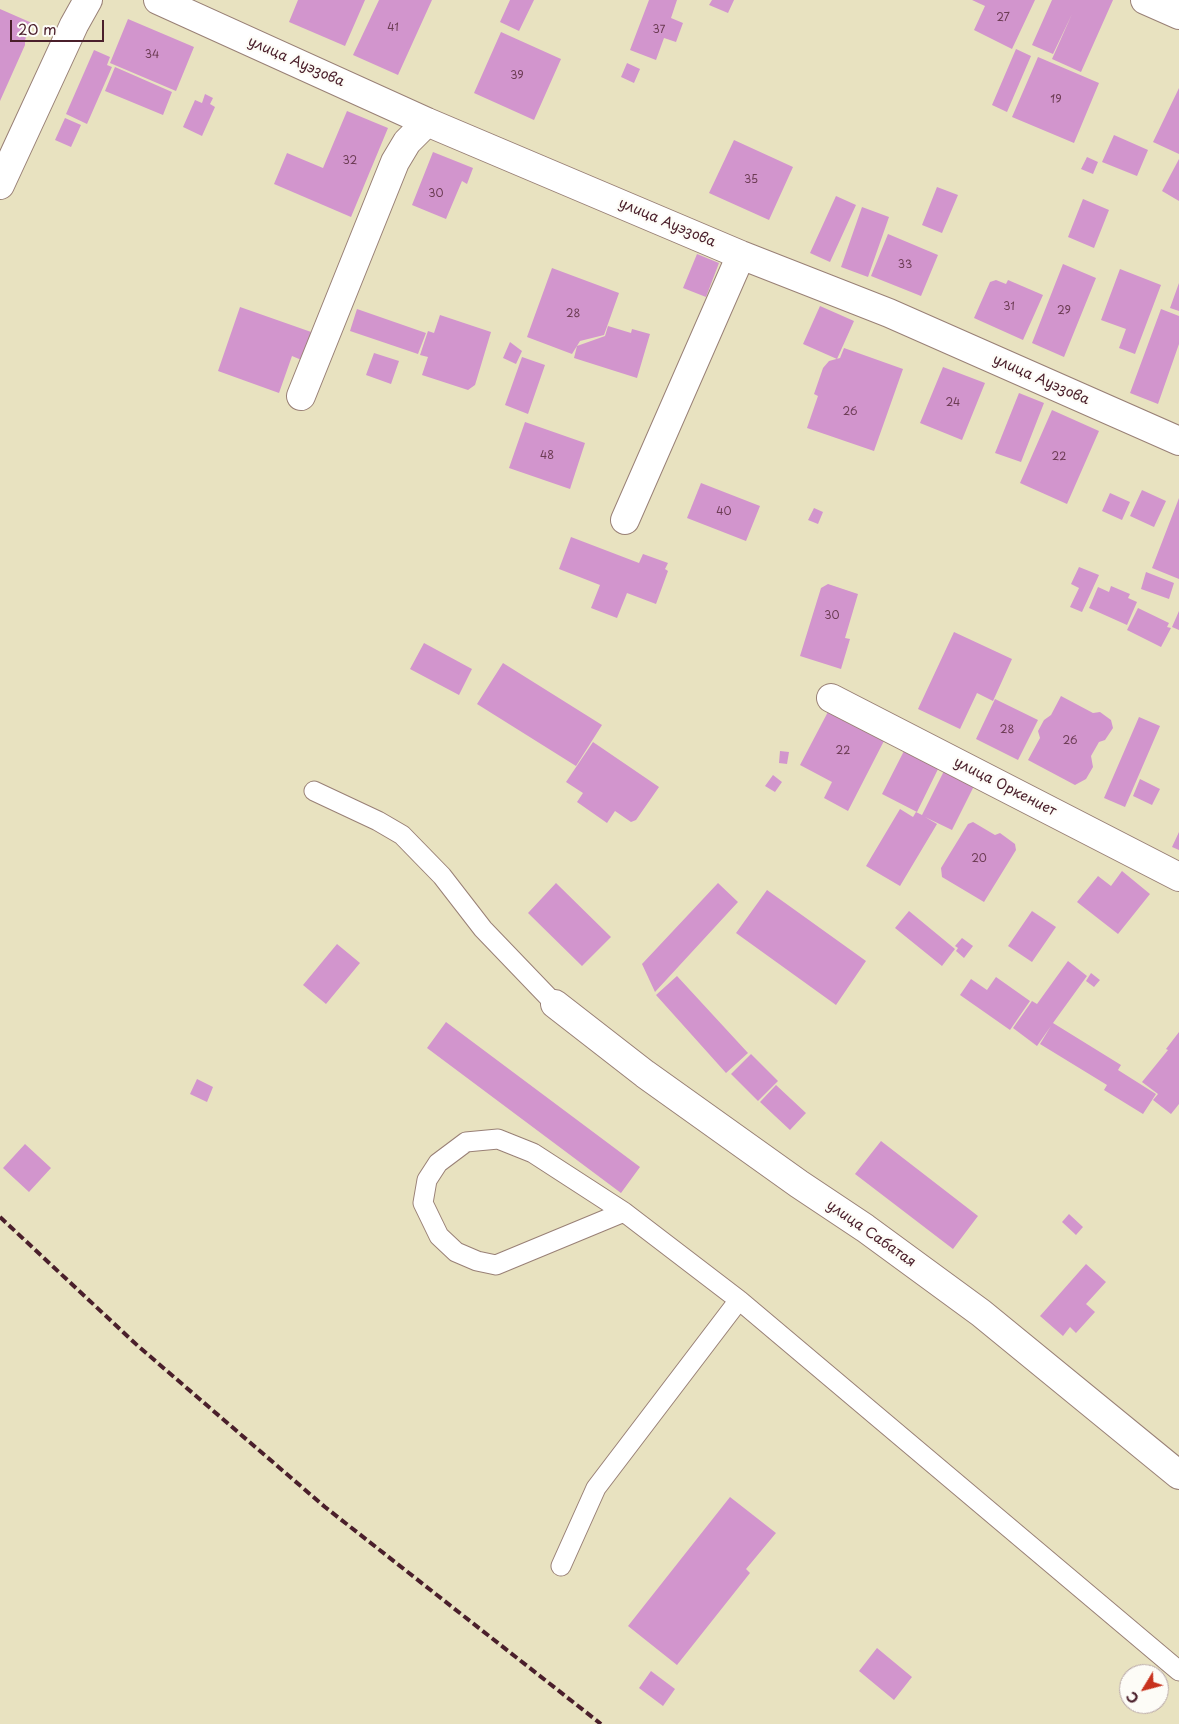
<!DOCTYPE html>
<meta charset="utf-8">
<style>
body{margin:0}
#map{position:relative;width:1179px;height:1724px;overflow:hidden;background:#e8e2c0;font-family:"Playpen Sans",sans-serif}
canvas{display:block}
.north{position:absolute;left:1119px;top:1664px;width:50px;height:50px;box-sizing:border-box;background:#fdfcf7;border:1px solid #b5a4a5;border-radius:50%;rotate:233deg;font-size:14px;font-weight:700;line-height:20px;text-align:center;color:#4a1f2b}
.north::after{content:'';display:block;margin:auto;width:18px;height:22px;background:#c8321e;clip-path:polygon(50% 0,100% 100%,50% 72%,0 100%)}
.scale{position:absolute;left:10px;top:20px;width:94px;height:22px;box-sizing:border-box;border:2px solid #4a1f2b;border-top:0;padding-left:6px;font-size:15px;line-height:18px;white-space:nowrap;color:#4a1f2b;-webkit-text-stroke:4px #fdfcf7;paint-order:stroke}
</style>
<div id="map">
<canvas width="1179" height="1724"></canvas>
<div class="north">С</div>
<div class="scale">20 m</div>
</div>
<script>
const ctx = document.querySelector('canvas').getContext('2d');
ctx.lineJoin = 'round';
function fillPath(path, color) { ctx.fillStyle = color; ctx.fill(path, 'evenodd'); }
function trace(path, color, width, dash) { ctx.strokeStyle = color; ctx.lineWidth = width; ctx.lineCap = dash ? 'butt' : 'round'; ctx.setLineDash(dash || []); ctx.stroke(path); }
function label(font, color, halo, rows, align = 'center') {
  ctx.font = font + ' "Playpen Sans",sans-serif'; ctx.lineWidth = 4.5; ctx.setLineDash([]); ctx.textBaseline = 'middle'; ctx.strokeStyle = halo; ctx.fillStyle = color; for (const [text, x, y, turn = 0] of rows) {
    ctx.save(); ctx.translate(x, y); ctx.rotate((+turn || 0) * Math.PI / 180); ctx.textAlign = isNaN(turn) ? turn : align; if (halo) ctx.strokeText(text, 0, 0); ctx.fillText(text, 0, 0); ctx.restore();
  }
}
const building = new Path2D(`
 M 298,0 L 365,0 L 345,46 L 289,22 Z
 M 379,0 L 432,0 L 398,75 L 353,55 Z
 M 510,0 L 534,0 L 519,31 L 500,22 Z
 M 649,0 L 677,0 L 671,18 L 683,23 L 676,42 L 664,38 L 656,60 L 630,50 Z
 M 712,0 L 734,0 L 728,13 L 709,5 Z
 M 972,0 L 1035,0 L 1012,49 L 974,30 L 985,6 Z
 M 1052,0 L 1113,0 L 1081,72 L 1052,59 L 1072,14 L 1053,54 L 1032,45 Z
 M 0,9 L 32,23 L 25,40 L 25,45 L 0,101 Z
 M 128,19 L 194,47 L 176,91 L 110,63 Z
 M 501,32 L 561,59 L 534,120 L 474,93 Z
 M 1016,49 L 1031,56 L 1007,112 L 992,105 Z
 M 94,50 L 110,57 L 107,65 L 112,67 L 87,124 L 66,114 Z
 M 1038,57 L 1099,83 L 1074,143 L 1012,117 Z
 M 627,63 L 640,69 L 634,83 L 621,77 Z
 M 115,67 L 172,92 L 163,115 L 105,91 Z
 M 1179,88 L 1179,154 L 1153,142 Z
 M 205,94 L 213,98 L 210,104 L 215,107 L 202,136 L 183,127 L 195,100 L 202,103 Z
 M 347,111 L 388,128 L 351,217 L 274,184 L 287,153 L 323,168 Z
 M 65,118 L 81,125 L 71,147 L 55,140 Z
 M 1114,135 L 1148,150 L 1137,176 L 1102,162 Z
 M 734,140 L 793,167 L 769,220 L 709,193 Z
 M 433,152 L 473,168 L 467,184 L 462,181 L 446,219 L 412,205 Z
 M 1087,157 L 1098,162 L 1093,174 L 1081,169 Z
 M 1179,159 L 1179,201 L 1162,191 Z
 M 937,187 L 958,195 L 942,233 L 922,225 Z
 M 836,196 L 856,205 L 830,262 L 810,253 Z
 M 1083,199 L 1109,210 L 1094,248 L 1068,237 Z
 M 862,207 L 889,217 L 868,277 L 841,267 Z
 M 888,234 L 938,255 L 921,296 L 871,276 Z
 M 697,254 L 719,263 L 706,297 L 683,288 Z
 M 1063,264 L 1096,278 L 1064,357 L 1032,343 Z
 M 552,268 L 619,293 L 604,335 L 580,341 L 572,354 L 527,337 Z
 M 1120,269 L 1161,285 L 1135,354 L 1119,348 L 1126,329 L 1101,320 Z
 M 996,280 L 1006,284 L 1008,280 L 1043,295 L 1023,340 L 974,318 L 990,282 Z
 M 1179,283 L 1179,311 L 1170,308 Z
 M 820,306 L 854,321 L 837,359 L 803,344 Z
 M 240,307 L 314,333 L 304,361 L 292,356 L 279,393 L 218,371 Z
 M 357,309 L 426,333 L 418,354 L 350,331 Z
 M 1161,309 L 1179,316 L 1179,344 L 1158,404 L 1130,393 Z
 M 440,315 L 491,332 L 475,385 L 468,390 L 422,375 L 428,357 L 420,355 L 428,331 L 434,333 Z
 M 608,326 L 631,333 L 632,329 L 650,334 L 637,378 L 574,358 L 577,346 L 605,336 Z
 M 510,342 L 522,351 L 516,364 L 503,358 Z
 M 844,348 L 903,369 L 874,451 L 807,428 L 818,396 L 814,394 L 823,368 L 829,361 L 840,358 Z
 M 374,353 L 399,361 L 391,384 L 366,375 Z
 M 522,357 L 545,365 L 528,414 L 505,405 Z
 M 943,367 L 985,383 L 962,440 L 920,423 Z
 M 1019,393 L 1044,403 L 1021,462 L 995,453 Z
 M 1052,410 L 1099,431 L 1067,504 L 1020,483 Z
 M 525,422 L 585,443 L 570,489 L 509,468 Z
 M 701,483 L 760,506 L 746,541 L 687,518 Z
 M 1142,490 L 1166,501 L 1154,527 L 1130,516 Z
 M 1110,493 L 1130,502 L 1122,520 L 1102,511 Z
 M 1179,498 L 1179,579 L 1152,568 Z
 M 814,508 L 823,512 L 818,524 L 808,520 Z
 M 571,537 L 639,563 L 643,554 L 668,563 L 665,569 L 668,571 L 656,604 L 627,593 L 617,618 L 591,608 L 600,585 L 559,569 Z
 M 1079,567 L 1099,575 L 1082,612 L 1070,607 L 1079,588 L 1071,584 Z
 M 1146,572 L 1174,583 L 1169,599 L 1141,589 Z
 M 828,584 L 858,594 L 845,638 L 850,639 L 841,669 L 800,656 L 821,588 Z
 M 1111,586 L 1130,594 L 1128,598 L 1137,602 L 1127,625 L 1089,608 L 1098,587 L 1109,592 Z
 M 1138,608 L 1169,623 L 1167,627 L 1171,628 L 1161,647 L 1127,630 Z
 M 1179,611 L 1179,630 L 1172,627 Z
 M 954,632 L 1012,659 L 993,701 L 977,693 L 960,729 L 918,709 Z
 M 424,643 L 472,669 L 459,695 L 410,669 Z
 M 503,663 L 602,725 L 576,766 L 477,704 Z
 M 1061,696 L 1093,713 L 1100,712 L 1111,720 L 1113,728 L 1105,740 L 1099,742 L 1091,756 L 1093,767 L 1086,779 L 1075,785 L 1028,760 L 1040,738 L 1038,731 L 1044,720 L 1051,715 Z
 M 995,699 L 1038,720 L 1018,760 L 976,739 Z
 M 830,708 L 886,737 L 848,811 L 824,798 L 832,782 L 800,765 Z
 M 1139,717 L 1160,726 L 1125,807 L 1104,798 Z
 M 593,742 L 659,787 L 636,820 L 631,822 L 615,811 L 607,823 L 577,802 L 583,793 L 566,782 Z
 M 905,749 L 939,767 L 917,812 L 882,794 Z
 M 780,751 L 789,752 L 787,764 L 779,763 Z
 M 944,771 L 974,786 L 952,830 L 925,817 L 937,824 L 900,886 L 866,866 L 900,809 L 913,817 L 916,812 L 922,815 Z
 M 773,775 L 782,782 L 775,792 L 765,786 Z
 M 1140,779 L 1160,789 L 1152,805 L 1133,796 Z
 M 973,822 L 995,835 L 1000,833 L 1015,844 L 1016,850 L 984,902 L 942,877 L 941,868 L 968,824 Z
 M 1179,832 L 1179,850 L 1172,847 Z
 M 1122,871 L 1150,894 L 1118,934 L 1077,902 L 1098,876 L 1111,886 Z
 M 556,883 L 611,937 L 582,966 L 528,913 Z
 M 718,883 L 738,902 L 655,992 L 642,964 Z
 M 767,890 L 866,961 L 836,1005 L 736,933 Z
 M 909,911 L 955,949 L 942,966 L 895,928 Z
 M 1032,911 L 1056,927 L 1032,962 L 1008,946 Z
 M 962,938 L 973,946 L 964,958 L 956,951 L 958,948 L 955,946 Z
 M 337,944 L 360,963 L 326,1004 L 303,985 Z
 M 1068,961 L 1087,976 L 1053,1023 L 1121,1065 L 1118,1070 L 1156,1094 L 1143,1114 L 1104,1090 L 1107,1085 L 1040,1044 L 1051,1026 L 1037,1046 L 1013,1028 L 1032,1001 L 1037,1004 Z
 M 1091,973 L 1100,980 L 1094,987 L 1086,981 Z
 M 677,976 L 748,1053 L 726,1073 L 656,995 Z
 M 996,977 L 1030,1001 L 1010,1030 L 960,995 L 971,979 L 987,990 Z
 M 446,1022 L 640,1167 L 621,1193 L 427,1048 Z
 M 1179,1032 L 1179,1104 L 1171,1114 L 1153,1100 L 1158,1094 L 1142,1082 L 1168,1050 L 1166,1049 Z
 M 751,1054 L 778,1081 L 758,1101 L 731,1074 Z
 M 197,1079 L 213,1087 L 207,1102 L 190,1094 Z
 M 776,1085 L 806,1113 L 790,1130 L 760,1102 Z
 M 881,1141 L 978,1216 L 953,1249 L 855,1174 Z
 M 25,1144 L 51,1168 L 29,1192 L 3,1168 Z
 M 1069,1214 L 1083,1227 L 1076,1235 L 1062,1222 Z
 M 1086,1264 L 1106,1282 L 1086,1304 L 1095,1312 L 1076,1333 L 1070,1327 L 1063,1336 L 1040,1316 Z
 M 730,1497 L 776,1533 L 746,1569 L 750,1573 L 677,1665 L 628,1626 Z
 M 877,1648 L 912,1677 L 894,1700 L 859,1671 Z
 M 651,1671 L 675,1689 L 663,1706 L 639,1688 Z`);
const lane = new Path2D(`
 M 314,791 L 378,821 L 402,835 L 442,876 L 483,929 L 555,1004
 M 624,1212 L 496,1265 L 477,1261 L 456,1252 L 439,1236 L 423,1203 L 427,1180 L 438,1163 L 466,1142 L 498,1139 L 533,1153 L 624,1212 L 739,1300 L 1179,1671
 M 561,1566 L 596,1488 L 739,1300`);
const street = new Path2D(`
 M 158,0 L 427,122 L 741,255 L 889,313 L 1179,441
 M 1145,0 L 1179,15
 M 0,185 L 74,25 L 88,0
 M 301,396 L 395,162 L 407,142 L 427,122
 M 625,520 L 741,255
 M 831,698 L 1179,877
 M 555,1004 L 645,1074 L 799,1184 L 865,1228 L 981,1313 L 1179,1475`);
const rail = new Path2D(`
 M 0,1217 L 138,1346 L 325,1507 L 601,1724`);
const numberNames = [
 ["27",1003,18],
 ["41",393,28],
 ["37",659,30],
 ["34",152,55],
 ["39",517,76],
 ["19",1056,100],
 ["32",350,161],
 ["35",751,180],
 ["30",436,194],
 ["33",905,265],
 ["31",1009,307],
 ["29",1064,311],
 ["28",573,314],
 ["24",953,403],
 ["26",850,412],
 ["48",547,456],
 ["22",1059,457],
 ["40",724,512],
 ["30",832,616],
 ["28",1007,730],
 ["26",1070,741],
 ["22",843,751],
 ["20",979,859]
];
const streetNames = [
 ["улица Ауэзова",296,62,24],
 ["улица Ауэзова",667,223,23],
 ["улица Ауэзова",1041,380,24],
 ["улица Оркениет",1005,787,27],
 ["улица Сабатая",871,1234,35]
];
fillPath(building, '#d295cd');
trace(lane, '#998076', 21);
trace(street, '#998076', 30);
trace(lane, '#fff', 19);
trace(street, '#fff', 28);
trace(rail, '#4a1f2b', 4, [8, 4]);
label('11px', '#6c3c54', null, numberNames);
label('14px', '#4a1f2b', '#fdfcf7', streetNames);
</script>
